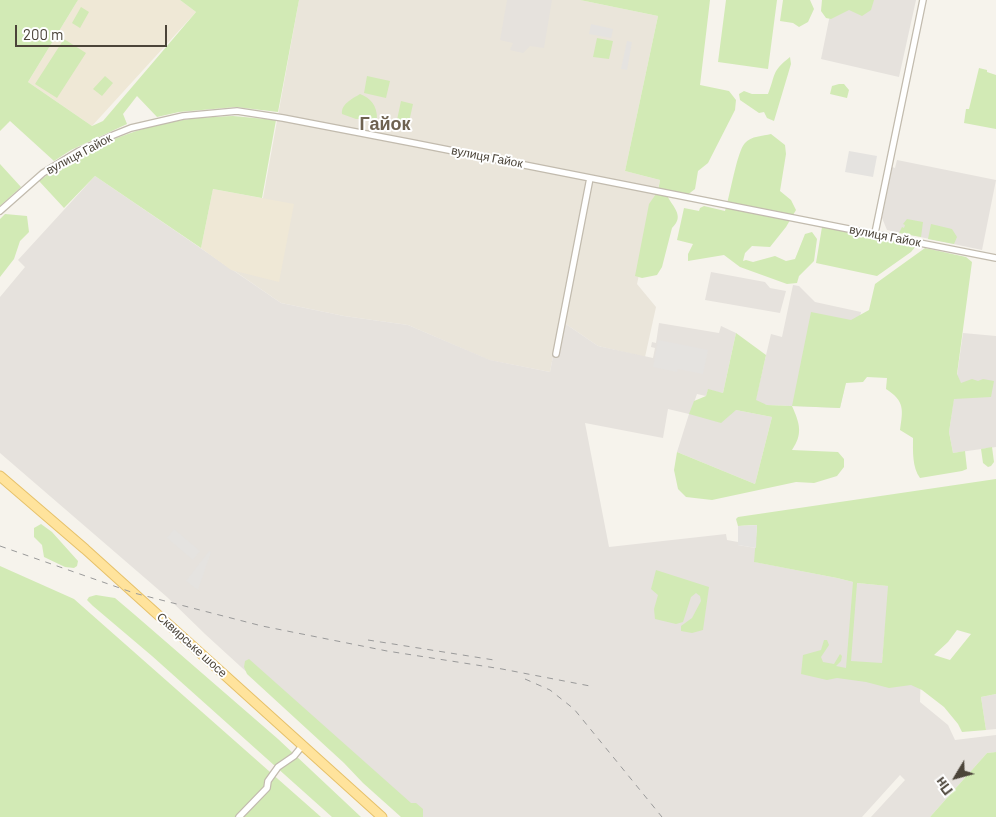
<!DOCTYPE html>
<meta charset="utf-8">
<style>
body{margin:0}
#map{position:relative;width:996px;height:817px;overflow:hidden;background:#f6f3ec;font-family:Barlow,sans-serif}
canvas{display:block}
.north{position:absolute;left:931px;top:752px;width:50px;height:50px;-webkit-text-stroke:4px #fff;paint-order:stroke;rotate:233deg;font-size:14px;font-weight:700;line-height:20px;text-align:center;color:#4b4439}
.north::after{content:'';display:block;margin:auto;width:18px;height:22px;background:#4b4439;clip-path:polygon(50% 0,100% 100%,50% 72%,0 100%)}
.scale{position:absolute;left:15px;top:25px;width:152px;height:22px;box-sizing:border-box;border:2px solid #4b4439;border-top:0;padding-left:6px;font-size:15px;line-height:18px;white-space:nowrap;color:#4b4439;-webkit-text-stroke:4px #fff;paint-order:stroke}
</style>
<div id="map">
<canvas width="996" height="817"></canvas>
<div class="north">Пн</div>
<div class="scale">200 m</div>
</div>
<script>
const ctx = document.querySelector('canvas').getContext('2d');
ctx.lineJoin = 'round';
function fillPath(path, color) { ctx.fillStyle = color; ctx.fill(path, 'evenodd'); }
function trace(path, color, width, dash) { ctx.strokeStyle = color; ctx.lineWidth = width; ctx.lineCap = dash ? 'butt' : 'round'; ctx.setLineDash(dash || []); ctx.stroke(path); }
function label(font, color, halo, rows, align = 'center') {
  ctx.font = font + ' Barlow,sans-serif'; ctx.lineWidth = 4; ctx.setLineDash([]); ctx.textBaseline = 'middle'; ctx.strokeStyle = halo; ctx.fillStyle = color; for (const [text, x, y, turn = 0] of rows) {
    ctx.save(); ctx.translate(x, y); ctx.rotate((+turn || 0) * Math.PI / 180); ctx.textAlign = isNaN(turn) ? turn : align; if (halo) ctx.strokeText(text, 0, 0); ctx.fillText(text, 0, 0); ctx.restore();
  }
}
const residential = new Path2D(`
 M 299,0 L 580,0 L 658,16 L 625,171 L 660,180 L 637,284 L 656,307 L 645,357 L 598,346 L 560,320 L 550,372 L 489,360 L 408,325 L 344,316 L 281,303 L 201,248 L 263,198 Z`);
const industrial = new Path2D(`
 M 507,0 L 552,0 L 544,48 L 530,46 L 523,53 L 510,50 L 513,43 L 500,40 Z
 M 833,0 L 916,0 L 899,77 L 821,59 Z
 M 897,160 L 996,180 L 982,250 L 887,230 L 882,218 L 892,167 L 895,168 Z
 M 95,176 L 281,303 L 344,316 L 408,325 L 490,360 L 550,372 L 560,320 L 598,346 L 653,358 L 655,348 L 651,347 L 652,342 L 656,343 L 659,323 L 719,333 L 721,326 L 736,333 L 723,393 L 708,390 L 706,396 L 697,394 L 690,414 L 736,410 L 772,417 L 755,484 L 677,452 L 689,414 L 668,409 L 663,438 L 585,423 L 609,547 L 726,534 L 727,540 L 738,542 L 738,545 L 756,548 L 755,562 L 837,578 L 857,583 L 889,586 L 882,663 L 921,666 L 920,702 L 948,725 L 955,740 L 996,735 L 996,752 L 987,753 L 930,817 L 871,817 L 905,780 L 900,775 L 862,817 L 405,817 L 205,634 L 167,597 L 0,453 L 0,297 L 25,267 L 18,260 Z
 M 711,272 L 765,282 L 770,288 L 786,291 L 780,313 L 705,300 Z
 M 793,285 L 799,286 L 815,302 L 861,312 L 840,408 L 767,405 L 755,402 L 771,334 L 782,337 Z
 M 963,333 L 996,336 L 996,447 L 953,453 L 949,432 Z
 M 996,694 L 996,729 L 986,730 L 981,697 Z`);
const education = new Path2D(`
 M 78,0 L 180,0 L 196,12 L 92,126 L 28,82 Z
 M 213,189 L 294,204 L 279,282 L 231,270 L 201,248 Z`);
const green = new Path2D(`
 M 0,0 L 78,0 L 28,82 L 92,126 L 103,121 L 196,12 L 180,0 L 299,0 L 278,112 L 236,107 L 179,112 L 157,117 L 137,96 L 123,114 L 127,124 L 71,150 L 54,161 L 10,121 L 0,131 Z
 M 580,0 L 710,0 L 700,85 L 729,91 L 736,100 L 735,110 L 708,163 L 698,171 L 695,189 L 686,196 L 666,193 C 671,206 686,215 672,228 L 662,267 L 657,275 L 642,278 L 635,276 L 649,204 L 658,191 L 660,180 L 625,171 L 658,16 Z
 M 726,0 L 777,0 L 768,69 L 718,62 Z
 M 783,0 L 810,0 L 814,9 L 808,22 L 799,27 L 793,23 L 780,21 Z
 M 822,0 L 874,0 L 871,10 L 862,16 L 849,10 L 831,19 L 826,18 L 821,11 Z
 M 81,7 L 89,12 L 80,28 L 72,23 Z
 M 597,38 L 613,41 L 609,59 L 593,57 Z
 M 64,39 L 86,53 L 57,98 L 35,84 Z
 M 790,57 L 791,64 L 774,121 L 767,118 L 764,112 L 759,113 L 740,100 L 739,94 L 744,91 L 752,94 L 768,94 C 776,74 771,72 790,57 Z
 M 979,68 L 987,70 L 987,72 L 996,75 L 996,129 L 964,123 L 966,109 L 969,109 Z
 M 105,76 L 113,83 L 102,96 L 93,89 Z
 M 367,76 L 390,81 L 386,98 L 364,93 Z
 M 839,84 L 844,84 L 849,90 L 847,98 L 830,94 L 832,86 Z
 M 360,94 C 371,98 377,106 377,118 L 375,119 L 356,119 L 342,114 C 341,104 352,99 360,94 Z
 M 401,101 L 413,104 L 409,122 L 397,120 Z
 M 233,116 L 276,120 L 262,198 L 213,189 L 201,248 L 95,176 L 64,208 L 39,181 C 83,150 130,128 183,120 C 199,117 217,117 233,116 Z
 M 771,134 L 785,145 L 786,154 L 780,191 L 791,200 L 796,210 L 786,227 L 770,247 L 752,246 L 745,253 L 743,261 L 746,260 L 753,262 L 775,256 L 786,261 L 795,259 L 805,234 L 812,232 L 817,239 L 814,261 L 799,276 L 797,283 L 787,284 L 740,267 L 724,255 L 688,261 L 688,254 L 693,244 L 677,240 L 684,208 L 699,211 L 700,208 L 704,206 L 725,211 C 730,196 737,151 745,143 C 751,136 763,136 771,134 Z
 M 0,164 L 21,187 L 0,206 Z
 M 5,214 L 27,216 L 29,232 L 20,241 L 14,259 L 0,277 L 0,219 Z
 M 907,219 L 923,222 L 921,237 L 899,233 L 902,227 L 904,228 L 905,225 L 903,224 Z
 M 931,224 L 952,229 L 957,237 L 954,244 L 928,239 Z
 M 822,227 L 916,246 L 911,252 L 877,276 L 816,263 Z
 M 925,248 L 966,257 L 972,262 L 957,374 L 961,383 L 972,379 L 978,381 L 983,379 L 994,381 L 991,397 L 954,399 L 949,432 L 953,453 L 965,451 L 967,469 L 962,471 L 920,478 C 912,467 913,451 913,438 L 900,430 C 903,410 905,401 886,389 L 887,378 L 867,377 L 863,382 L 846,383 L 840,408 L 792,406 C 800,424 803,434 792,450 L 838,452 L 844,459 L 844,467 L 837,476 L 814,483 L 796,482 L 712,500 L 686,497 L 678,489 L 674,470 L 677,452 L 755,484 L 772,417 L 736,410 L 721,423 L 689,414 L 694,401 L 706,396 L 708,389 L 723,393 L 736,333 L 766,355 L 756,400 L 767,405 L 792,406 L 811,312 L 851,320 L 869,310 L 875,284 Z
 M 992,447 L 994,462 L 991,466 L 988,467 L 983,463 L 981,449 Z
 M 996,479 L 996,694 L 981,697 L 986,730 L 962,732 L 958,724 L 944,707 L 922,690 L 911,685 L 889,688 L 866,682 L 837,678 L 827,680 L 801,674 L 803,655 L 821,650 L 824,640 L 827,640 L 829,645 L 821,657 L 823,662 L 834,664 L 840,654 L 842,656 L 841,661 L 836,666 L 846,668 L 853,582 L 837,578 L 754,562 L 757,525 L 738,526 L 736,519 L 738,517 ZM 857,583 L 888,586 L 882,663 L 851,661 ZM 957,630 L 971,634 L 950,660 L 934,655 L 948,642 Z
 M 41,524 L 52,532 L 78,561 L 77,566 L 74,568 L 65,567 L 44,557 L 42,545 L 34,537 L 34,528 Z
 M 0,566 L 74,599 L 321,817 L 0,817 Z
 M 656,570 L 709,587 L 703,630 L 692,633 L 681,631 L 681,626 L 692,618 L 701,601 L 700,596 L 696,593 L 691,597 L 683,622 L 676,624 L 655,619 L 654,609 L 658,595 L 651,589 Z
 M 96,595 L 115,598 L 135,615 L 278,739 L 361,817 L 332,817 L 152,656 L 93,606 L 87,600 L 89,597 Z
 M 249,659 L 411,803 L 416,803 L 423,809 L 423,817 L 401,817 L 363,783 L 344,763 L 247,674 L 244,667 L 245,661 Z
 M 996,752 L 996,817 L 930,817 L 987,753 Z`);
const parking = new Path2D(`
 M 591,24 L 613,29 L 611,38 L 589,34 Z
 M 627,41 L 632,42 L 627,70 L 621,69 Z
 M 849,151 L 877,156 L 873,177 L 845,172 Z
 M 658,340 L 708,350 L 703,374 L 678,369 L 677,372 L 653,367 Z
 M 757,525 L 756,548 L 738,545 L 738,526 Z
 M 174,529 L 200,551 L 193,560 L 167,538 Z
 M 209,551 L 211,552 L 198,590 L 186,581 Z`);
const minor = new Path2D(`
 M 0,211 L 43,173 L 79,151 L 111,136 L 131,128 L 183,116 L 237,111 L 283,118 L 413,143 L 996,258
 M 875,233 L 923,0
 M 556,354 L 590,178
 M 239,817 L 267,788 L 268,781 L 278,767 L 294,756 L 303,745`);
const primary = new Path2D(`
 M 0,476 L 85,549 L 382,817`);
const rail = new Path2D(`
 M 0,546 L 134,593 L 262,626 L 387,651 L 502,669 L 590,686
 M 368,640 L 494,660
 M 525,679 L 550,690 L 574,709 L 662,817`);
const streetNames = [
 ["вулиця Гайок",79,154,-28],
 ["вулиця Гайок",487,157,11],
 ["вулиця Гайок",885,236,11],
 ["Сквирське шосе",192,645,42]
];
const districtNames = [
 ["Гайок",385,124]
];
fillPath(residential, '#eae5da');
fillPath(industrial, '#e6e2dd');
fillPath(education, '#efe8d6');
fillPath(green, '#d2eab5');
fillPath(parking, '#e5e3e0');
trace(minor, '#c2bbae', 8);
trace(primary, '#e6c16a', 11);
trace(minor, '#fff', 5.5);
trace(primary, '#ffe39c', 9);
trace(rail, '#9a9a9a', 1, [6, 6]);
label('12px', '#4b4439', '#fff', streetNames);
label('bold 18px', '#6e6250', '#fff', districtNames);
</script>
